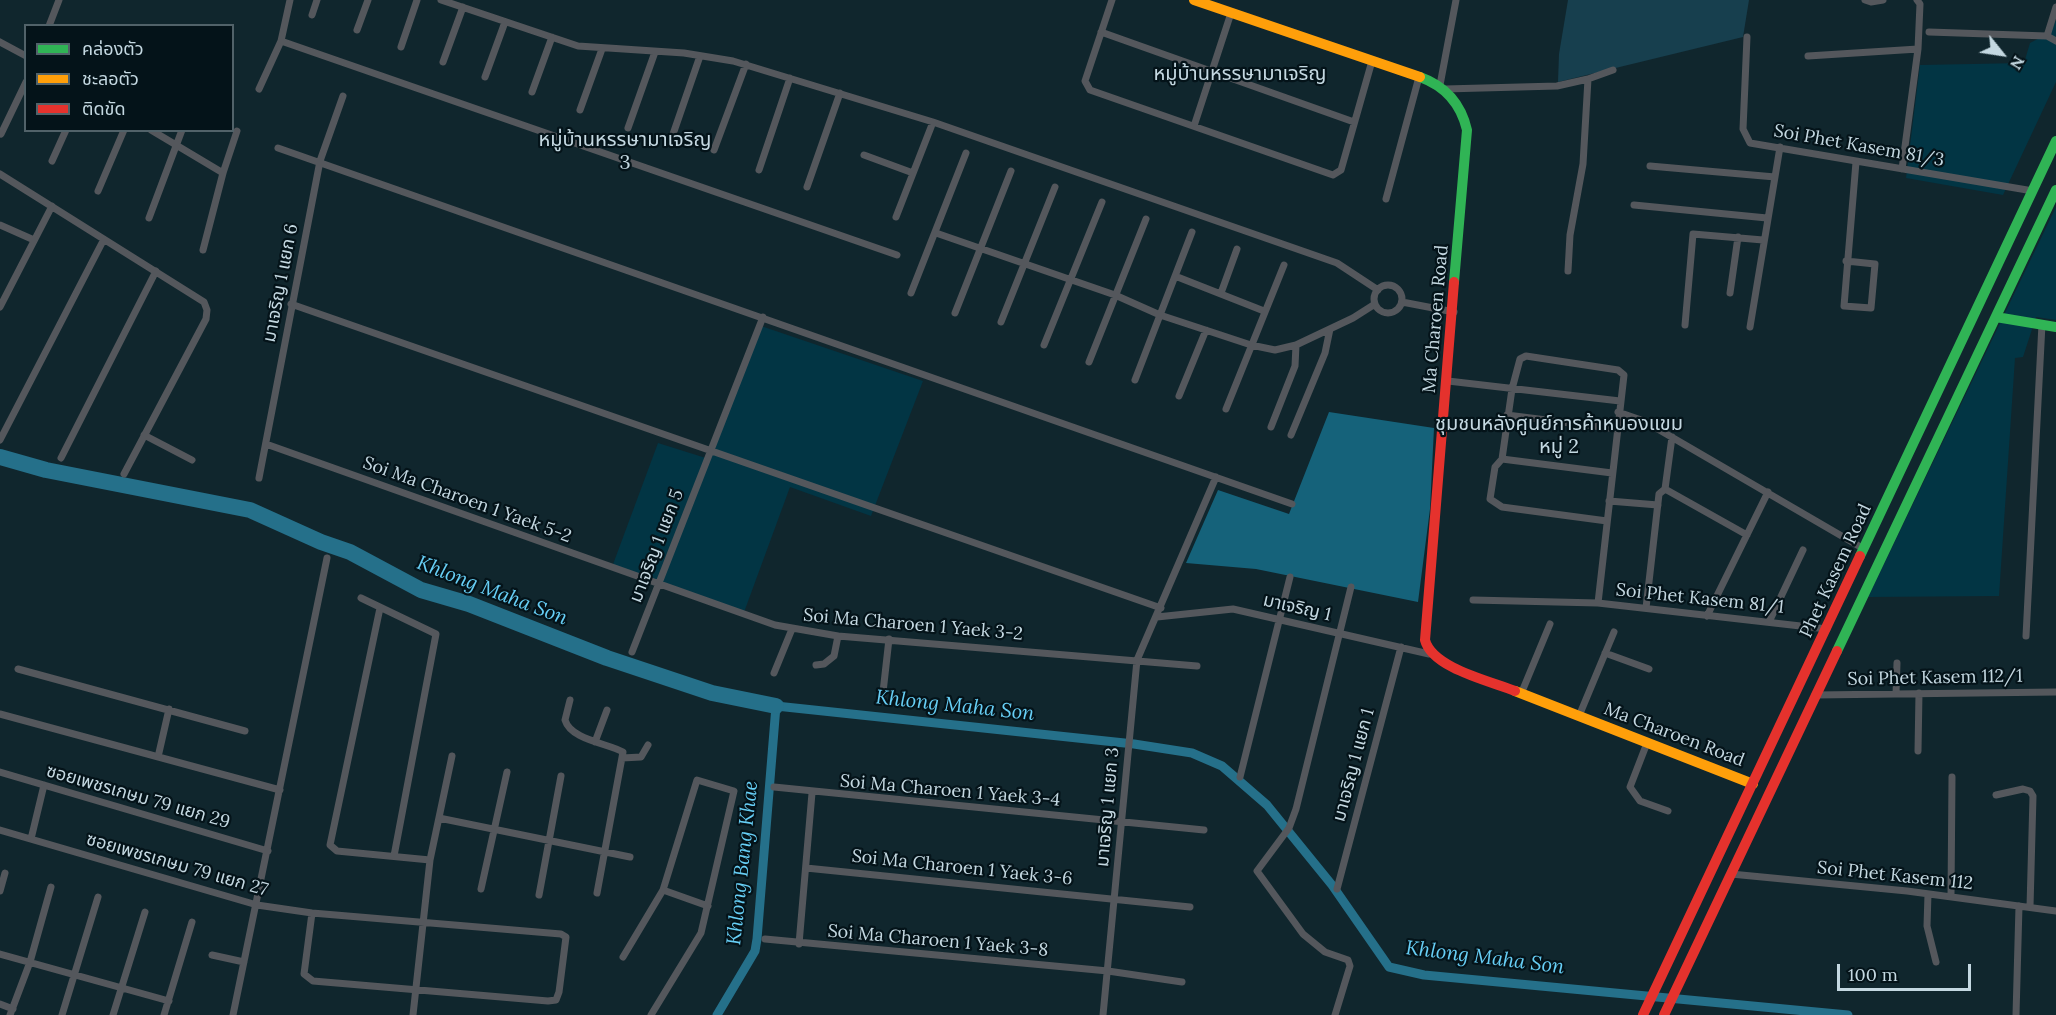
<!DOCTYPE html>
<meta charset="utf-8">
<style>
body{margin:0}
#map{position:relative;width:2056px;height:1015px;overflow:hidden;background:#10262d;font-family:Lora,"Noto Sans Thai",serif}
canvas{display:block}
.legend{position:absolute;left:24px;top:24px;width:210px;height:108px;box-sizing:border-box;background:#041319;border:2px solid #516269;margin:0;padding:8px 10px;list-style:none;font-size:18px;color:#c4d8e1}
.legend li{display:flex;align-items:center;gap:12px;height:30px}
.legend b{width:30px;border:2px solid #516269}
.north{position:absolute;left:1972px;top:24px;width:60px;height:60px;-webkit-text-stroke:4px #041319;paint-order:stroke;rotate:120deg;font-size:16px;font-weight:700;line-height:24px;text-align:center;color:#c4d8e1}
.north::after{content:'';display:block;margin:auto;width:21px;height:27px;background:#c4d8e1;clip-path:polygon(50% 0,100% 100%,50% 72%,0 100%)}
.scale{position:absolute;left:1837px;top:964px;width:134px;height:27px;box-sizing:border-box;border:3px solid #c4d8e1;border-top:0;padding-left:8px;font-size:18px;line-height:21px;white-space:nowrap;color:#c4d8e1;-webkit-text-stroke:4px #041319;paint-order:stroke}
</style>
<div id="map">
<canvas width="2056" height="1015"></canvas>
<ul class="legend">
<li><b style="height:8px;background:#30b455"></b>คล่องตัว</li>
<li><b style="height:8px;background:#ff9f0a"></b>ชะลอตัว</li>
<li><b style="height:8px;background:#e5322d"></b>ติดขัด</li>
</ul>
<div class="north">N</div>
<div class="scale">100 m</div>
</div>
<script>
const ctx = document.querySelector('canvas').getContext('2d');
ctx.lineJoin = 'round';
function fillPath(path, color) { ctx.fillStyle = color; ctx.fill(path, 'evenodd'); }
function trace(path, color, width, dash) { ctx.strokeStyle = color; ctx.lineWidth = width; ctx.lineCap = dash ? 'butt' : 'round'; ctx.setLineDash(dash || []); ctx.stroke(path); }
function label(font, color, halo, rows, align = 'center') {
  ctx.font = font + ' Lora,"Noto Sans Thai",serif'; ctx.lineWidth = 4.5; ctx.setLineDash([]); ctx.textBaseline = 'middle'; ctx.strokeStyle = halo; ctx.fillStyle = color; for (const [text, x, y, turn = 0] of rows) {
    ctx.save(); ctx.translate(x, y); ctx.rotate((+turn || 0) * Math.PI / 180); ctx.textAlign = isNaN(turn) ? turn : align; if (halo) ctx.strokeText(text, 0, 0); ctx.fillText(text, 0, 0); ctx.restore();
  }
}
const built = new Path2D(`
 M 2056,20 L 2056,82 L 2003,195 L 1906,178 L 1920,65 L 2024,63 L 2030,43 L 2051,32 Z
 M 2056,207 L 2056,320 L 2036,317 L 2023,357 L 2015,358 L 1999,596 L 1868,597 Z
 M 761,326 L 923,381 L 871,516 L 790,487 L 743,615 L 612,567 L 658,443 L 709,459 Z`);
const green = new Path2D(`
 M 1568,0 L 1749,0 L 1743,37 L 1558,82 L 1559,54 Z`);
const forest = new Path2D(`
 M 1329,412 L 1434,428 L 1430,509 L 1418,602 L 1256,569 L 1186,563 L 1218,490 L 1289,514 Z`);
const canal = new Path2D(`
 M 717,1015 L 755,951 L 757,939 L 776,706 L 1134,744 L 1192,753 L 1222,766 L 1267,805 L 1332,885 L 1389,967 L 1424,975 L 1848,1015`);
const river = new Path2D(`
 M 0,457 L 46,470 L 250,510 L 321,542 L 350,552 L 421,590 L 469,604 L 607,658 L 712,693 L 776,706`);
const street = new Path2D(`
 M 441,0 L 578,46 L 684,53 L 733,61 L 933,122 L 1337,263 L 1378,290
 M 1112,0 L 1085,81 L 1090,90 L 1333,175 L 1341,170 L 1372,61
 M 1865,0 L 1871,2 L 1883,0
 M 312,15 L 317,0
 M 49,26 L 59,0
 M 357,30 L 368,0
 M 1101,32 L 1354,122
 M 1929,32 L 2047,36 L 2056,41
 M 2047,36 L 2056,7
 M 1747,37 L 1743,129 L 1750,143 L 2033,191
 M 281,41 L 897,255
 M 0,42 L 26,56
 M 401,47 L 417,0
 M 1808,56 L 1918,49
 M 443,62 L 463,7
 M 485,77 L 505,22
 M 1588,79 L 1613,70
 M 1440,85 L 1456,0
 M 259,89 L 281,41 L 290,0
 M 1445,89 L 1557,86 L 1588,79 L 1583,164 L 1570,235 L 1568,271
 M 532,92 L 552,37
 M 580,110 L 602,49
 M 1194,126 L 1231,13
 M 628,128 L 655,52
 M 151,130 L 223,173
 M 1,134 L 26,82
 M 671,140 L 700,56
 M 278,148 L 1292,504
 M 714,150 L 746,64
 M 864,155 L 913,173
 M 52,161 L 66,130
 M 1650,166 L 1775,177
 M 1902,169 L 1918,49 L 1920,4 L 1917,0
 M 759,170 L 790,78
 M 0,174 L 204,302 L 207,310 L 206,319 L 124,474
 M 807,187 L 840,93
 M 98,191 L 124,130
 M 1386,199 L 1419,77
 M 1634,205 L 1767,218
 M 896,217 L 933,122
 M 149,218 L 182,130
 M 0,225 L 34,240
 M 936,233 L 1115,295 L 1160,315 L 1251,345 L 1275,350 L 1296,345 L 1353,318 L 1375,304
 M 203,250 L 223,173 L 237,131
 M 1846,261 L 1875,264 L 1871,308 L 1844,306 L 1856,162
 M 1175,276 L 1264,311
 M1374 299a14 14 0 1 1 28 0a14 14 0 1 1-28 0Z
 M 911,293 L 966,153
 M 1221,293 L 1237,249
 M 1730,293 L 1738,237
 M 1402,302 L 1454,312
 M 291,304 L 1161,608
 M 0,307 L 52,206
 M 955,313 L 1011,171
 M 1001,322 L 1055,187
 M 1685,325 L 1693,234 L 1763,240
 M 1750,327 L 1780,147
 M 1044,345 L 1102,202
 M 1089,362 L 1146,219
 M 1135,380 L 1192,232
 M 1448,381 L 1620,401
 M 1179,396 L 1206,330
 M 1226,409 L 1284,265
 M 1618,412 L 1644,421 L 1864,549
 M 1507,415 L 1617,429
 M 1271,427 L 1295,366 L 1296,345
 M 144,435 L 192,460
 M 1291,435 L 1325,353 L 1330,329
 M 0,440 L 104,239
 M 266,444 L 775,625 L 838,636 L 1197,666
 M 61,458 L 156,271
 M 1502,459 L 1612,473
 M 259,478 L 320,161 L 343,96
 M 1665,489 L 1747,535
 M 1609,501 L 1658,505
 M 361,598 L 436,634 L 394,856
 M 1473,600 L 1598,603 L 1827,629
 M 1598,603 L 1624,375 L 1618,370 L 1526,356 L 1520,359 L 1512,389 L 1502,459 L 1495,467 L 1490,499 L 1502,507 L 1607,521
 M 380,608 L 330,845 L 337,851 L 430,860
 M 1646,608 L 1659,494 L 1665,489 L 1672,437
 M 1707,616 L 1768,492
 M 1157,617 L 1233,609 L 1429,654
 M 1769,622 L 1803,550
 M 2026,636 L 2042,324
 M 632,652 L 763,317
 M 1605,653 L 1649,669
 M 816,665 L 824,664 L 834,656 L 838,636
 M 18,669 L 245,731
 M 774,673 L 792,629
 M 1521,694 L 1550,624
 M 1896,694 L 1897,663
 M 1815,695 L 2056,692
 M 570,700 L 565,720 C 571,740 607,743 623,752 L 597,893
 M 882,701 L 889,639
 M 0,714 L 280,790
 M 1579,716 L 1614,632
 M 595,742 L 607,710
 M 1647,743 L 1630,787 L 1640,801 L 1668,811
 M 1918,751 L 1919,693
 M 158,757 L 169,709
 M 622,758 L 641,757 L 648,745
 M 0,772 L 268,851
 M 1240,777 L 1290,577
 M 774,787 L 1204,830
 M 1996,795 L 2023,789 L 2030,791 L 2033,796 L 2030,907
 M 439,818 L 630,857
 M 0,830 L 257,905 L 312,913 L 561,934 L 566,937 L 559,992 L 556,1000 L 548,1001 L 313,981 L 304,974 L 312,913
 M 31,839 L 44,785
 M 806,868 L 1190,907
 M 1731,874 L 1907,891 L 2056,911
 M 481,889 L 507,772
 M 1337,889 L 1401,647
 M 663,890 L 708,906
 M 0,891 L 5,873
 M 1928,894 L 1927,926 L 1936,962
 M 539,895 L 561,776
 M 1951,897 L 1952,777
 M 765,939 L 1108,971 L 1182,982
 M 799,944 L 812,793
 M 0,954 L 169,1001
 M 212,955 L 244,962
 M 623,957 L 663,890 L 697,780 L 734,791 L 701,933 L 651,1015
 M 0,1004 L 13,1009
 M 10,1015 L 30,962 L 51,887
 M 62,1015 L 98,897
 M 113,1015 L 145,912
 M 164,1015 L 192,922
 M 233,1015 L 327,558
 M 413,1015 L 430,860 L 452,756
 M 1103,1015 L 1137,660 L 1216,477
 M 1335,1015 L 1350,966 L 1348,960 L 1325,952 L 1303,934 L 1257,871 L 1289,828 L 1296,809 L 1351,587
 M 2016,1015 L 2019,906`);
const fast = new Path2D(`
 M 1420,77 C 1445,86 1461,104 1467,130 L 1454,282
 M 1996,317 L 2056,327
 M 1860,556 L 2056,141
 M 1837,651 L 2056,190`);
const slow = new Path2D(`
 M 1194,0 L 1420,77
 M 1515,691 L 1753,784`);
const jam = new Path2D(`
 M 1454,282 L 1425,640 C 1432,668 1490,681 1515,691
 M 1643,1015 L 1860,556
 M 1664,1015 L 1837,651`);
const streetNames = [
 ["Soi Phet Kasem 81/3",1859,146,10],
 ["มาเจริญ 1 แยก 6",281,283,-79],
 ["Ma Charoen Road",1436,319,-85],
 ["Soi Ma Charoen 1 Yaek 5-2",467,500,20],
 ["มาเจริญ 1 แยก 5",657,546,-69],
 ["Phet Kasem Road",1836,571,-65],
 ["Soi Phet Kasem 81/1",1700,599,6],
 ["มาเจริญ 1",1297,608,13],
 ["Soi Ma Charoen 1 Yaek 3-2",913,625,5],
 ["Soi Phet Kasem 112/1",1935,678,-1],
 ["Ma Charoen Road",1674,735,21],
 ["มาเจริญ 1 แยก 1",1354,765,-75],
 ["Soi Ma Charoen 1 Yaek 3-4",950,791,5],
 ["ซอยเพชรเกษม 79 แยก 29",138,797,16],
 ["มาเจริญ 1 แยก 3",1108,807,-85],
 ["ซอยเพชรเกษม 79 แยก 27",177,865,16],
 ["Soi Ma Charoen 1 Yaek 3-6",962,868,6],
 ["Soi Phet Kasem 112",1895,876,6],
 ["Soi Ma Charoen 1 Yaek 3-8",938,941,5]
];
const neighbourhoodNames = [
 ["หมู่บ้านหรรษามาเจริญ",1240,74],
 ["หมู่บ้านหรรษามาเจริญ",625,140],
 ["3",625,163],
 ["ชุมชนหลังศูนย์การค้าหนองแขม",1559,424],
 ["หมู่ 2",1559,447]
];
const waterNames = [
 ["Khlong Maha Son",492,591,21],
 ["Khlong Maha Son",955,706,6],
 ["Khlong Bang Khae",743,863,-84],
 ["Khlong Maha Son",1485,958,7]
];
fillPath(built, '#023544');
fillPath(green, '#173f4e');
fillPath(forest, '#15627a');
trace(canal, '#25708a', 9);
trace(river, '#25708a', 16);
trace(street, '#54575c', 7);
trace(fast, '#30b455', 10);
trace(slow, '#ff9f0a', 10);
trace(jam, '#e5322d', 10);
label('18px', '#c4d8e1', '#041319', streetNames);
label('20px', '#c4d8e1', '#041319', neighbourhoodNames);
label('italic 20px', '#67cff6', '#041319', waterNames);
</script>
